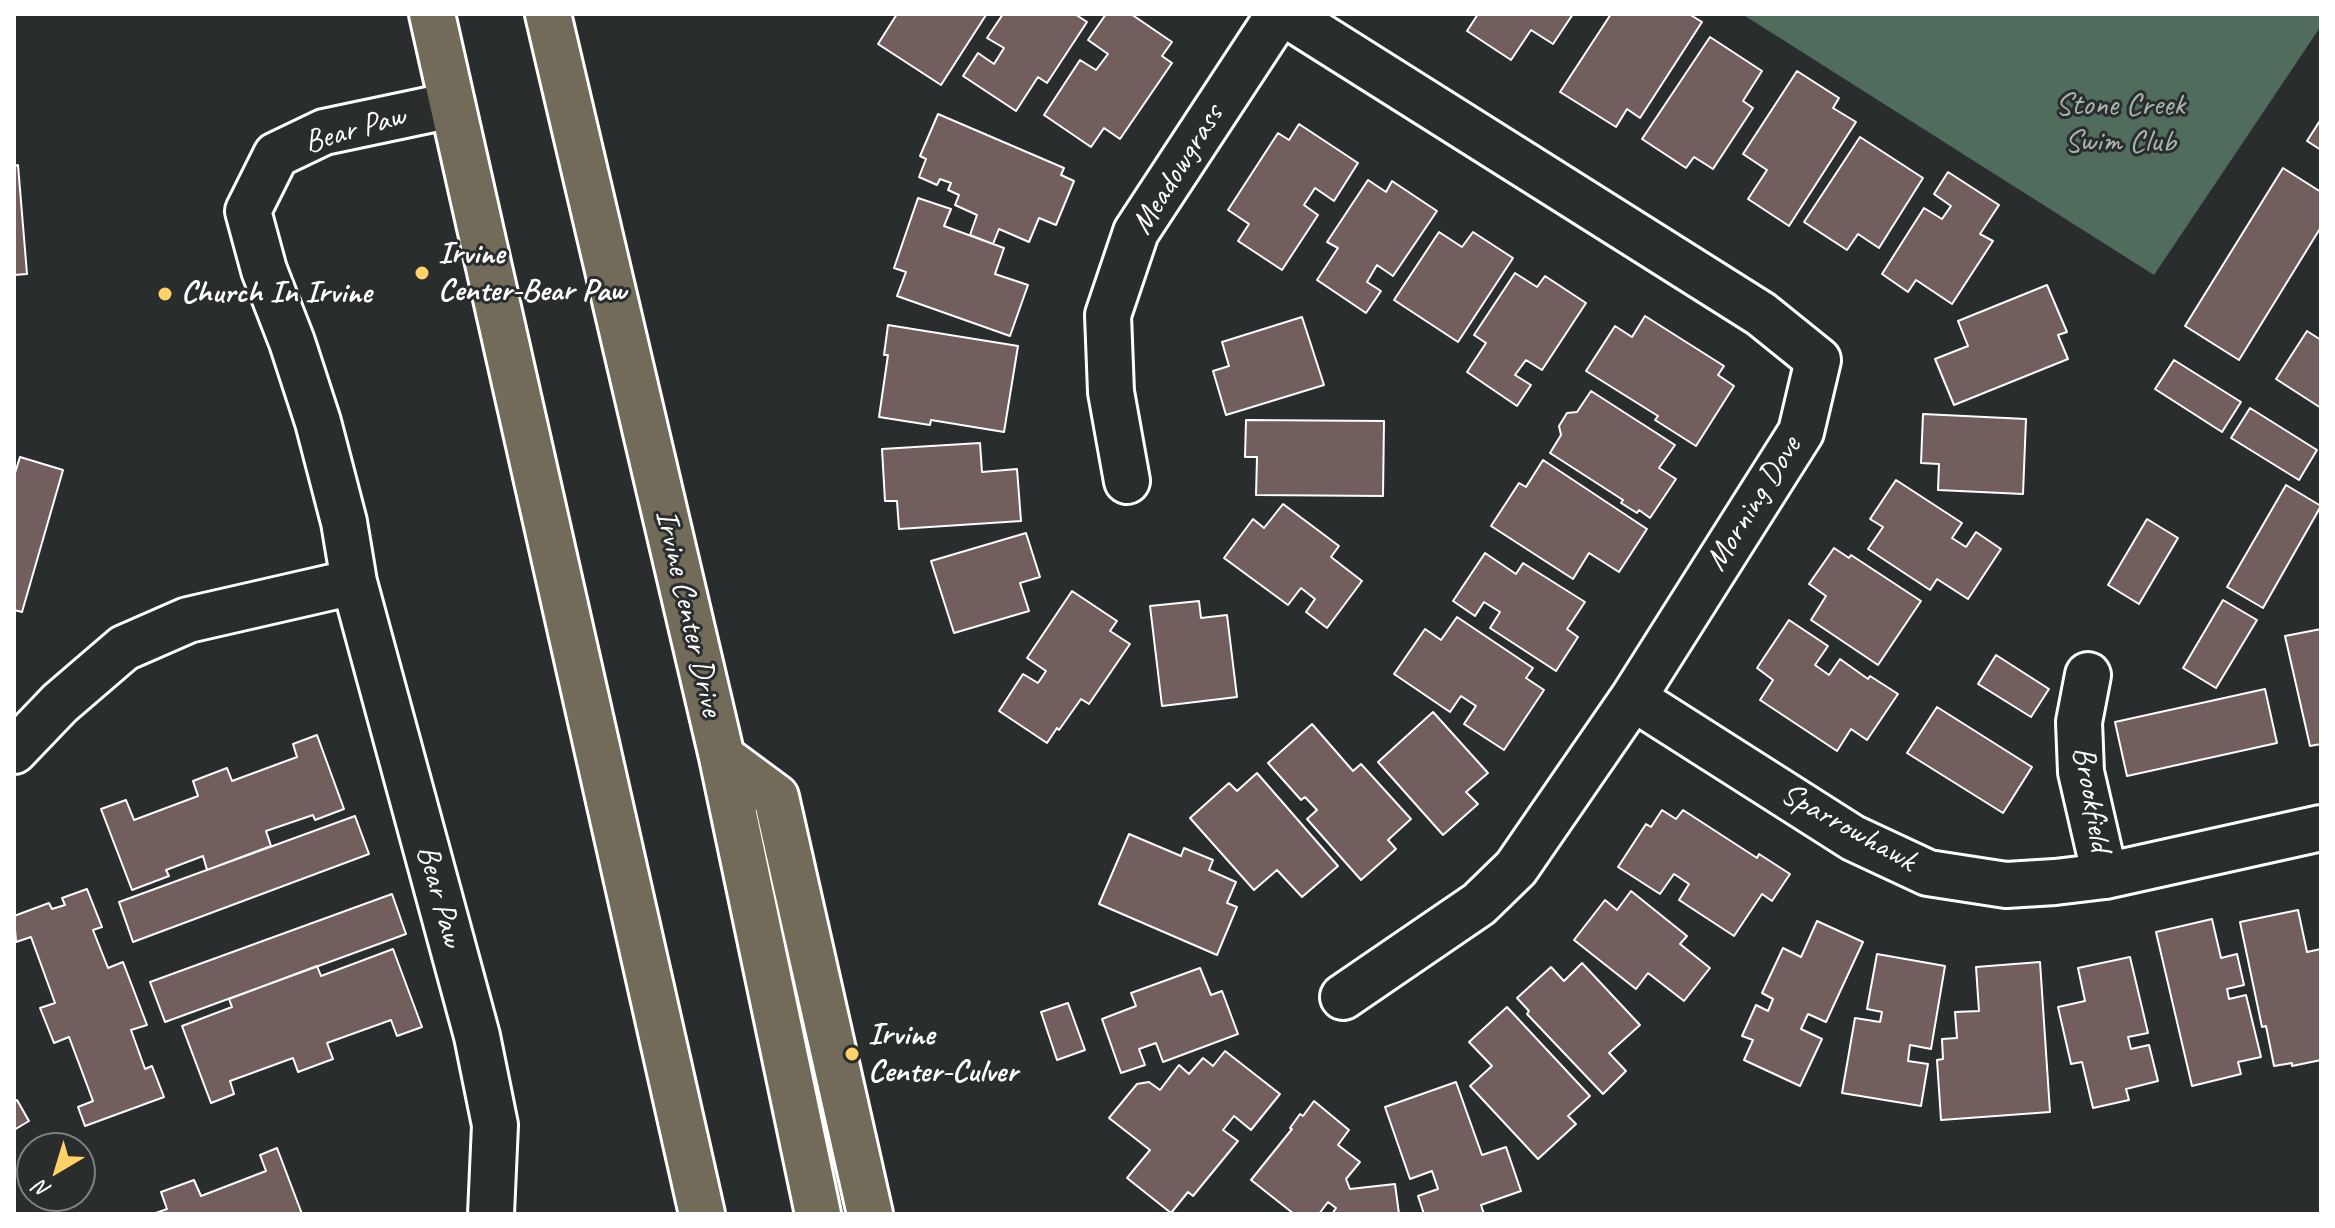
<!DOCTYPE html>
<style>
body{margin:0}
#map{position:relative;width:2335px;height:1228px;overflow:hidden;background:#2a2d2e;font-family:Caveat,sans-serif}
canvas{display:block}
.frame{position:absolute;inset:0;border:16px solid #fff;pointer-events:none}
.north{position:absolute;left:16px;top:1132px;width:80px;height:80px;box-sizing:border-box;background:#2a2d2e;border:2px solid #7f8182;border-radius:50%;rotate:218deg;font-size:22px;font-weight:700;line-height:32px;text-align:center;color:#fff}
.north::after{content:'';display:block;margin:auto;width:28px;height:36px;background:#ffd166;clip-path:polygon(50% 0,100% 100%,50% 72%,0 100%)}
</style>
<div id="map">
<canvas width="2335" height="1228"></canvas>
<div class="frame"></div>
<div class="north">N</div>
</div>
<script>
const ctx = document.querySelector('canvas').getContext('2d');
ctx.lineJoin = 'round';
function fillPath(path, color) { ctx.fillStyle = color; ctx.fill(path, 'evenodd'); }
function trace(path, color, width, dash) { ctx.strokeStyle = color; ctx.lineWidth = width; ctx.lineCap = dash ? 'butt' : 'round'; ctx.setLineDash(dash || []); ctx.stroke(path); }
function label(font, color, halo, rows, align = 'center') {
  ctx.font = font + ' Caveat,sans-serif'; ctx.lineWidth = 6; ctx.setLineDash([]); ctx.textBaseline = 'middle'; ctx.strokeStyle = halo; ctx.fillStyle = color; for (const [text, x, y, turn = 0] of rows) {
    ctx.save(); ctx.translate(x, y); ctx.rotate((+turn || 0) * Math.PI / 180); ctx.textAlign = isNaN(turn) ? turn : align; if (halo) ctx.strokeText(text, 0, 0); ctx.fillText(text, 0, 0); ctx.restore();
  }
}
const green = new Path2D(`
 M 1742,14 L 2321,14 L 2321,26 L 2154,275 Z`);
const building = new Path2D(`
 M 897,14 L 986,14 L 986,15 L 941,85 L 878,44 Z
 M 1003,14 L 1075,14 L 1087,22 L 1047,83 L 1038,77 L 1016,111 L 963,76 L 978,53 L 994,64 L 1004,48 L 987,38 Z
 M 1106,14 L 1131,14 L 1172,42 L 1162,56 L 1172,63 L 1120,139 L 1104,128 L 1091,147 L 1044,115 L 1080,60 L 1096,70 L 1108,54 L 1088,40 Z
 M 1478,14 L 1573,14 L 1553,44 L 1531,30 L 1511,60 L 1467,31 Z
 M 1611,14 L 1689,14 L 1702,22 L 1640,118 L 1627,109 L 1616,127 L 1560,92 Z
 M 1710,37 L 1762,71 L 1743,101 L 1753,108 L 1713,169 L 1694,157 L 1686,168 L 1642,139 Z
 M 1797,71 L 1839,98 L 1833,108 L 1856,122 L 1789,226 L 1748,199 L 1767,170 L 1743,154 Z
 M 938,114 L 1064,168 L 1061,175 L 1074,181 L 1056,225 L 1039,218 L 1029,242 L 999,229 L 993,244 L 970,235 L 977,215 L 955,205 L 959,195 L 948,190 L 951,183 L 940,179 L 937,185 L 919,177 L 926,159 L 920,156 Z
 M 2321,119 L 2321,150 L 2307,141 Z
 M 1299,124 L 1358,163 L 1334,201 L 1315,188 L 1304,205 L 1318,215 L 1282,270 L 1238,241 L 1249,224 L 1228,210 L 1278,133 L 1289,140 Z
 M 1860,137 L 1923,178 L 1879,248 L 1858,234 L 1847,250 L 1804,222 Z
 M 18,165 L 27,274 L 14,275 L 14,166 Z
 M 2283,168 L 2321,192 L 2321,227 L 2239,360 L 2185,326 Z
 M 1948,172 L 1999,205 L 1980,234 L 1993,241 L 1952,304 L 1916,280 L 1908,292 L 1882,274 L 1924,208 L 1942,219 L 1951,206 L 1934,194 Z
 M 1368,180 L 1386,192 L 1392,181 L 1437,211 L 1393,276 L 1377,265 L 1367,282 L 1381,291 L 1366,313 L 1317,280 L 1338,248 L 1327,242 Z
 M 918,198 L 951,209 L 944,226 L 1004,248 L 995,274 L 1028,285 L 1010,336 L 897,296 L 906,272 L 894,268 Z
 M 1439,232 L 1462,247 L 1473,232 L 1513,258 L 1458,342 L 1394,300 Z
 M 1515,273 L 1537,287 L 1545,276 L 1586,303 L 1542,370 L 1526,360 L 1515,375 L 1531,385 L 1517,406 L 1467,372 L 1486,343 L 1474,335 Z
 M 2047,285 L 2067,332 L 2058,335 L 2068,359 L 1954,405 L 1935,359 L 1968,346 L 1958,321 Z
 M 1645,316 L 1724,366 L 1718,375 L 1734,386 L 1696,446 L 1655,420 L 1658,416 L 1586,371 L 1615,326 L 1632,337 Z
 M 1302,317 L 1324,385 L 1226,415 L 1213,371 L 1229,366 L 1222,342 Z
 M 888,325 L 1018,346 L 1004,432 L 931,420 L 930,425 L 879,417 L 888,355 L 884,355 Z
 M 2307,331 L 2321,340 L 2321,408 L 2276,379 Z
 M 2174,360 L 2241,402 L 2222,432 L 2155,389 Z
 M 1591,391 L 1675,445 L 1659,468 L 1676,479 L 1650,518 L 1639,510 L 1637,513 L 1621,503 L 1623,500 L 1550,453 L 1561,435 L 1559,426 L 1567,413 L 1577,412 Z
 M 2250,408 L 2317,450 L 2299,480 L 2231,438 Z
 M 1923,414 L 2026,419 L 2023,494 L 1938,490 L 1939,464 L 1921,463 Z
 M 1246,420 L 1384,421 L 1383,496 L 1256,495 L 1257,457 L 1245,457 Z
 M 980,443 L 982,472 L 1017,469 L 1021,521 L 899,529 L 897,501 L 885,501 L 882,449 Z
 M 20,457 L 63,470 L 22,612 L 14,610 L 14,476 Z
 M 1543,460 L 1647,529 L 1619,572 L 1589,553 L 1573,579 L 1491,526 L 1519,483 L 1526,487 Z
 M 1896,480 L 1962,523 L 1952,538 L 1966,547 L 1976,532 L 2001,549 L 1968,599 L 1937,579 L 1930,590 L 1868,549 L 1883,527 L 1870,519 Z
 M 2286,485 L 2321,506 L 2263,608 L 2227,587 Z
 M 1283,504 L 1339,546 L 1331,557 L 1362,581 L 1327,628 L 1306,612 L 1315,599 L 1301,588 L 1288,605 L 1224,558 L 1253,519 L 1264,528 Z
 M 2147,519 L 2178,538 L 2139,604 L 2108,585 Z
 M 1026,533 L 1040,577 L 1020,583 L 1029,611 L 954,633 L 931,561 Z
 M 1834,548 L 1849,558 L 1851,555 L 1921,601 L 1878,665 L 1811,620 L 1826,596 L 1809,584 Z
 M 1485,553 L 1516,574 L 1523,563 L 1585,602 L 1567,629 L 1578,637 L 1556,671 L 1490,628 L 1500,612 L 1484,602 L 1475,616 L 1453,601 Z
 M 1072,591 L 1117,621 L 1110,631 L 1130,644 L 1089,704 L 1081,699 L 1059,730 L 1057,728 L 1047,743 L 999,711 L 1023,674 L 1038,683 L 1046,671 L 1027,658 Z
 M 2223,600 L 2257,620 L 2216,688 L 2183,668 Z
 M 1199,601 L 1201,618 L 1227,615 L 1237,697 L 1162,706 L 1150,606 Z
 M 1457,617 L 1533,668 L 1526,678 L 1544,690 L 1504,750 L 1464,724 L 1476,706 L 1461,696 L 1450,712 L 1394,674 L 1425,629 L 1441,640 Z
 M 1789,620 L 1828,646 L 1815,665 L 1829,675 L 1840,659 L 1868,679 L 1870,676 L 1898,694 L 1867,740 L 1851,729 L 1837,751 L 1760,700 L 1773,680 L 1757,668 Z
 M 2321,629 L 2321,744 L 2310,746 L 2285,636 Z
 M 1996,655 L 2049,689 L 2031,717 L 1978,684 Z
 M 2265,689 L 2277,743 L 2127,776 L 2115,722 Z
 M 1937,707 L 2032,767 L 2003,813 L 1907,753 Z
 M 1433,712 L 1488,773 L 1466,792 L 1478,804 L 1443,835 L 1378,762 Z
 M 1312,724 L 1353,771 L 1361,764 L 1411,819 L 1388,840 L 1396,849 L 1361,880 L 1307,819 L 1317,810 L 1305,797 L 1301,800 L 1268,763 Z
 M 317,735 L 344,809 L 315,820 L 313,815 L 266,831 L 271,846 L 207,870 L 203,856 L 166,870 L 169,876 L 132,890 L 101,809 L 126,800 L 134,820 L 198,796 L 193,781 L 227,768 L 232,781 L 297,757 L 293,744 Z
 M 1257,773 L 1338,866 L 1302,897 L 1277,870 L 1254,890 L 1190,818 L 1229,783 L 1237,791 Z
 M 1662,810 L 1676,819 L 1683,810 L 1757,858 L 1759,854 L 1790,874 L 1772,901 L 1762,894 L 1734,936 L 1679,900 L 1689,884 L 1674,874 L 1660,894 L 1618,867 L 1646,824 L 1651,827 Z
 M 355,816 L 369,854 L 133,942 L 119,902 Z
 M 1129,834 L 1181,856 L 1184,848 L 1213,860 L 1209,870 L 1236,882 L 1227,903 L 1237,907 L 1217,955 L 1099,904 Z
 M 87,889 L 102,927 L 93,930 L 108,968 L 123,962 L 147,1025 L 131,1030 L 145,1069 L 152,1066 L 164,1097 L 85,1126 L 78,1107 L 93,1101 L 69,1037 L 54,1043 L 40,1008 L 55,1003 L 31,937 L 16,942 L 14,916 L 49,903 L 52,909 L 65,905 L 62,898 Z
 M 1631,891 L 1687,936 L 1680,944 L 1710,968 L 1684,1001 L 1648,973 L 1636,989 L 1574,940 L 1605,900 L 1617,910 Z
 M 392,894 L 406,934 L 165,1022 L 150,982 Z
 M 2298,910 L 2307,952 L 2321,949 L 2321,1060 L 2292,1066 L 2292,1063 L 2274,1066 L 2266,1026 L 2262,1027 L 2240,922 Z
 M 2212,919 L 2221,958 L 2237,954 L 2244,985 L 2227,989 L 2229,999 L 2246,995 L 2261,1057 L 2238,1062 L 2241,1074 L 2192,1086 L 2156,932 Z
 M 1817,921 L 1863,942 L 1826,1022 L 1808,1014 L 1801,1029 L 1822,1039 L 1800,1086 L 1744,1060 L 1753,1040 L 1742,1036 L 1756,1005 L 1768,1011 L 1773,999 L 1762,993 L 1783,948 L 1801,957 Z
 M 393,949 L 422,1027 L 397,1036 L 391,1020 L 327,1043 L 333,1059 L 298,1072 L 293,1058 L 230,1081 L 234,1094 L 211,1103 L 182,1026 L 232,1007 L 229,999 L 317,966 L 321,976 Z
 M 1877,954 L 1945,966 L 1931,1049 L 1910,1045 L 1908,1061 L 1928,1064 L 1921,1106 L 1842,1093 L 1855,1018 L 1880,1022 L 1882,1012 L 1867,1009 Z
 M 2130,957 L 2148,1033 L 2128,1037 L 2131,1049 L 2149,1045 L 2158,1081 L 2126,1089 L 2129,1100 L 2093,1108 L 2082,1062 L 2071,1064 L 2058,1007 L 2085,1001 L 2078,968 Z
 M 2040,962 L 2050,1112 L 1941,1120 L 1937,1060 L 1943,1059 L 1942,1039 L 1957,1038 L 1955,1012 L 1979,1011 L 1976,967 Z
 M 1582,963 L 1640,1025 L 1609,1053 L 1626,1071 L 1603,1094 L 1527,1014 L 1529,1011 L 1517,998 L 1551,967 L 1564,981 Z
 M 1200,968 L 1211,995 L 1222,991 L 1238,1034 L 1163,1062 L 1156,1043 L 1139,1049 L 1145,1065 L 1121,1073 L 1102,1019 L 1136,1006 L 1131,993 Z
 M 1068,1003 L 1085,1050 L 1057,1060 L 1041,1012 Z
 M 1507,1007 L 1590,1096 L 1568,1116 L 1576,1124 L 1538,1159 L 1470,1086 L 1492,1066 L 1469,1042 Z
 M 1225,1051 L 1280,1094 L 1251,1130 L 1234,1116 L 1223,1130 L 1238,1141 L 1193,1196 L 1188,1192 L 1171,1213 L 1127,1178 L 1150,1150 L 1109,1118 L 1137,1084 L 1149,1082 L 1160,1090 L 1179,1065 L 1189,1074 L 1203,1058 L 1213,1066 Z
 M 1456,1082 L 1482,1155 L 1506,1147 L 1521,1191 L 1481,1205 L 1484,1214 L 1424,1214 L 1418,1196 L 1438,1189 L 1432,1171 L 1410,1179 L 1385,1107 Z
 M 17,1100 L 29,1121 L 14,1130 L 14,1102 Z
 M 1314,1101 L 1349,1130 L 1338,1145 L 1360,1162 L 1346,1179 L 1350,1189 L 1395,1184 L 1399,1214 L 1332,1214 L 1336,1208 L 1328,1202 L 1319,1214 L 1294,1214 L 1251,1180 L 1292,1129 L 1290,1128 L 1300,1114 L 1303,1116 Z
 M 277,1148 L 302,1214 L 153,1214 L 167,1209 L 161,1192 L 194,1180 L 201,1196 L 266,1171 L 260,1155 Z`);
const street = new Path2D(`
 M 1285,14 L 1761,314 L 1818,360 L 1801,432 L 1633,698 L 1516,868 L 1479,904 L 1343,997
 M 1127,481 L 1111,392 L 1108,315 L 1136,232 L 1279,14
 M 354,582 L 477,1036 L 495,1125 L 491,1214
 M 2088,675 L 2079,722 L 2081,772 L 2105,876
 M 1633,698 L 1853,838 L 1928,873 L 2006,885 L 2055,882 L 2105,876 L 2321,828
 M 14,751 L 60,703 L 124,648 L 188,620 L 354,582 L 344,522 L 318,422 L 292,342 L 264,270 L 248,211 L 276,155 L 324,132 L 452,105`);
const primary = new Path2D(`
 M 432,14 L 702,1214
 M 548,14 L 722,757 L 818,1214
 M 722,757 L 776,797 L 870,1214`);
const markers = [
 [422,273,8,"#ffd166"],
 [165,294,8,"#ffd166"],
 [852,1054,8,"#ffd166"]
];
const parkNames = [
 ["Stone Creek",2120,106],
 ["Swim Club",2120,143]
];
const streetNames = [
 ["Bear Paw",355,130,-16],
 ["Meadowgrass",1178,170,-58],
 ["Morning Dove",1754,504,-58],
 ["Irvine Center Drive",688,613,77],
 ["Brookfield",2091,799,80],
 ["Sparrowhawk",1848,828,29],
 ["Bear Paw",439,896,75]
];
const poiNames = [
 ["Irvine",438,255],
 ["Center-Bear Paw",438,292],
 ["Church In Irvine",181,294],
 ["Irvine",868,1036],
 ["Center-Culver",868,1073]
];
fillPath(green, '#506c5c');
fillPath(building, '#715e5d');
trace(building, '#fff', 2);
trace(street, '#fff', 50);
trace(primary, '#fff', 50);
trace(street, '#2a2d2e', 44);
trace(primary, '#726b5a', 44);
for (const [x, y, r, color] of markers) { const dot = new Path2D(); dot.arc(x, y, r, 0, 2 * Math.PI); ctx.fillStyle = color; ctx.fill(dot); trace(dot, '#2a2d2e', 3); }
label('32px', '#a8b6ae', '#2a2d2e', parkNames);
label('32px', '#fff', '#2a2d2e', streetNames);
label('bold 32px', '#fff', '#2a2d2e', poiNames, 'left');
</script>
